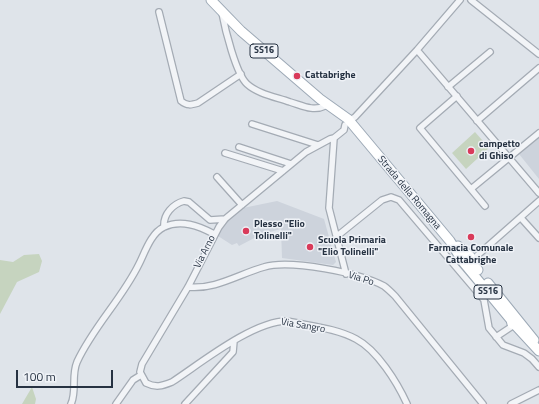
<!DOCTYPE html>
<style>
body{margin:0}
#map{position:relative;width:539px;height:404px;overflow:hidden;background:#dfe4ea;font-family:"Titillium Web",sans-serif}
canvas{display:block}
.scale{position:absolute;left:16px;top:370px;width:97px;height:18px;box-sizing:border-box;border:2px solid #263242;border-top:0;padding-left:5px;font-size:12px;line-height:14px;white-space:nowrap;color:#263242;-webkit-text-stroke:3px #eff2f7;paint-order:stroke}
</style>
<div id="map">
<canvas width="539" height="404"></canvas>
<div class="scale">100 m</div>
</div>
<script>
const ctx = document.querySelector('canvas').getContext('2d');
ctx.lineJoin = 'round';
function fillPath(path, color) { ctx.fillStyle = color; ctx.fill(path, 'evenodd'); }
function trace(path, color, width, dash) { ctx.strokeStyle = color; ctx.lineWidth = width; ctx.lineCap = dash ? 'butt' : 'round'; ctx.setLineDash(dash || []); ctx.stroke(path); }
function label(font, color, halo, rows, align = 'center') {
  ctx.font = font + ' "Titillium Web",sans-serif'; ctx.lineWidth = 3; ctx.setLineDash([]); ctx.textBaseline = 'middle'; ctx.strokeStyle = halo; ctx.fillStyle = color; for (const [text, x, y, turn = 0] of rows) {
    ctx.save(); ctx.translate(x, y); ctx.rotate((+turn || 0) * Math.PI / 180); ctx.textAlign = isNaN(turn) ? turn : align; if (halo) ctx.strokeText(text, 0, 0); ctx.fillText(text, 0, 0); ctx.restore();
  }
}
const built = new Path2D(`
 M 539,137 L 539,179 L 519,154 Z
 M 277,201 L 324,219 L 336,262 L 333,265 L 282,258 L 281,229 L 262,234 L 239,246 L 237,243 L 232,245 L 218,236 L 225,223 L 243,208 Z`);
const green = new Path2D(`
 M 475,132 L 489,148 L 466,169 L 452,153 Z
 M 39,254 L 42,261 L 39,272 L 17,282 L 0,314 L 0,260 L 13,262 L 24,255 Z
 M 32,387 L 36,399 L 35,404 L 22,404 Z`);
const minor = new Path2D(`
 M 471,0 L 539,54
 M 159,12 L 181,101 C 187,106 191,105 198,103 L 241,74
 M 222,13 C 225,29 236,74 247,84 C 258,94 276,97 290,102 C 301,105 313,112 325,106
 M 417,50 L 539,193
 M 448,87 L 490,52
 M 457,96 L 420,128 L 485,206
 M 349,121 L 355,117 L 417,50 L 460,0
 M 477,121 L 539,68
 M 252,124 L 318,145
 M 345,125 L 344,130 L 334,138 L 330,139 L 306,152 L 225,219 L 219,227 L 188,287 L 142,364 L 140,372 L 146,383 C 156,388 162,386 172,382 C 201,363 253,321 287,321 C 309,326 336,328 356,339 C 377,350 397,382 407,404
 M 334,138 L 329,208 L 346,274
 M 239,147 L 291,164
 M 225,153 L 283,171
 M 217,177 L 242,205
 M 471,189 L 539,133
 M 521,218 L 539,238
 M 164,227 C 163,214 173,204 184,201 L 189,202 L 210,220 L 225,219
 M 336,237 L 382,200 L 391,197 L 399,200 L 484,300 L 489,328 L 503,345 L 524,353 L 532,359 L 539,367
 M 471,261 L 539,201
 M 188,287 C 215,290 239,274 264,267 C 290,259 360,273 384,286 C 388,289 392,293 395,296 L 483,404
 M 496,337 L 514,325
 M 71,404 C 77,391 71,376 77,362 C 93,327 122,299 139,264 C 145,252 151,233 164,227 C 181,219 199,226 214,234
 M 116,404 L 133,380 L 141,375
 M 185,404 L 233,352 L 234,341
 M 511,404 L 539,390`);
const primary = new Path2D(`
 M 211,0 L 241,31 L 320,99 L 348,119 L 450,241 L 463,262 L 511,320 L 512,324 L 515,325 L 539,351
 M 458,246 L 470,256 L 471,262 L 478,270
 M 488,283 L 534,340`);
const markers = [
 [297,76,4,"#d93a5a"],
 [471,151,4,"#d93a5a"],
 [246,231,4,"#d93a5a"],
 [471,237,4,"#d93a5a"],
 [310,247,4,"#d93a5a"]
];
const shields = [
 [264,51,28],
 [488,292,28]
];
const shieldNames = [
 ["SS16",264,51],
 ["SS16",488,292]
];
const poiNames = [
 ["Cattabrighe",305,76],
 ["campetto",479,145],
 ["di Ghiso",479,157],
 ["Plesso \"Elio",254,225],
 ["Tolinelli\"",254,237],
 ["Scuola Primaria",318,241],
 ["\"Elio Tolinelli\"",318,253],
 ["Farmacia Comunale",471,249,"center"],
 ["Cattabrighe",471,261,"center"]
];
const streetNames = [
 ["Strada della Romagna",409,193,50],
 ["Via Arno",205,252,-63],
 ["Via Po",361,279,17],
 ["Via Sangro",303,326,10]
];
fillPath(built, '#cdd3dc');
fillPath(green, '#c6d4bf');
trace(minor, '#a4abb4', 8);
trace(primary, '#9da9b6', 11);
trace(minor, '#f2f4f7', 5.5);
trace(primary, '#fff', 9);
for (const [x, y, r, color] of markers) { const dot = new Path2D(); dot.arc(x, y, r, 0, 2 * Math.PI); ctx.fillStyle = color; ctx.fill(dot); trace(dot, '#eff2f7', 1.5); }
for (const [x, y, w] of shields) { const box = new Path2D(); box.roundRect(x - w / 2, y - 7, w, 14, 3); ctx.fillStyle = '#eff2f7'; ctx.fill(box); trace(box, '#263242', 1); }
label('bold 9px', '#263242', null, shieldNames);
label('bold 10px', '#263242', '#eff2f7', poiNames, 'left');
label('10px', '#263242', '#eff2f7', streetNames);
</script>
